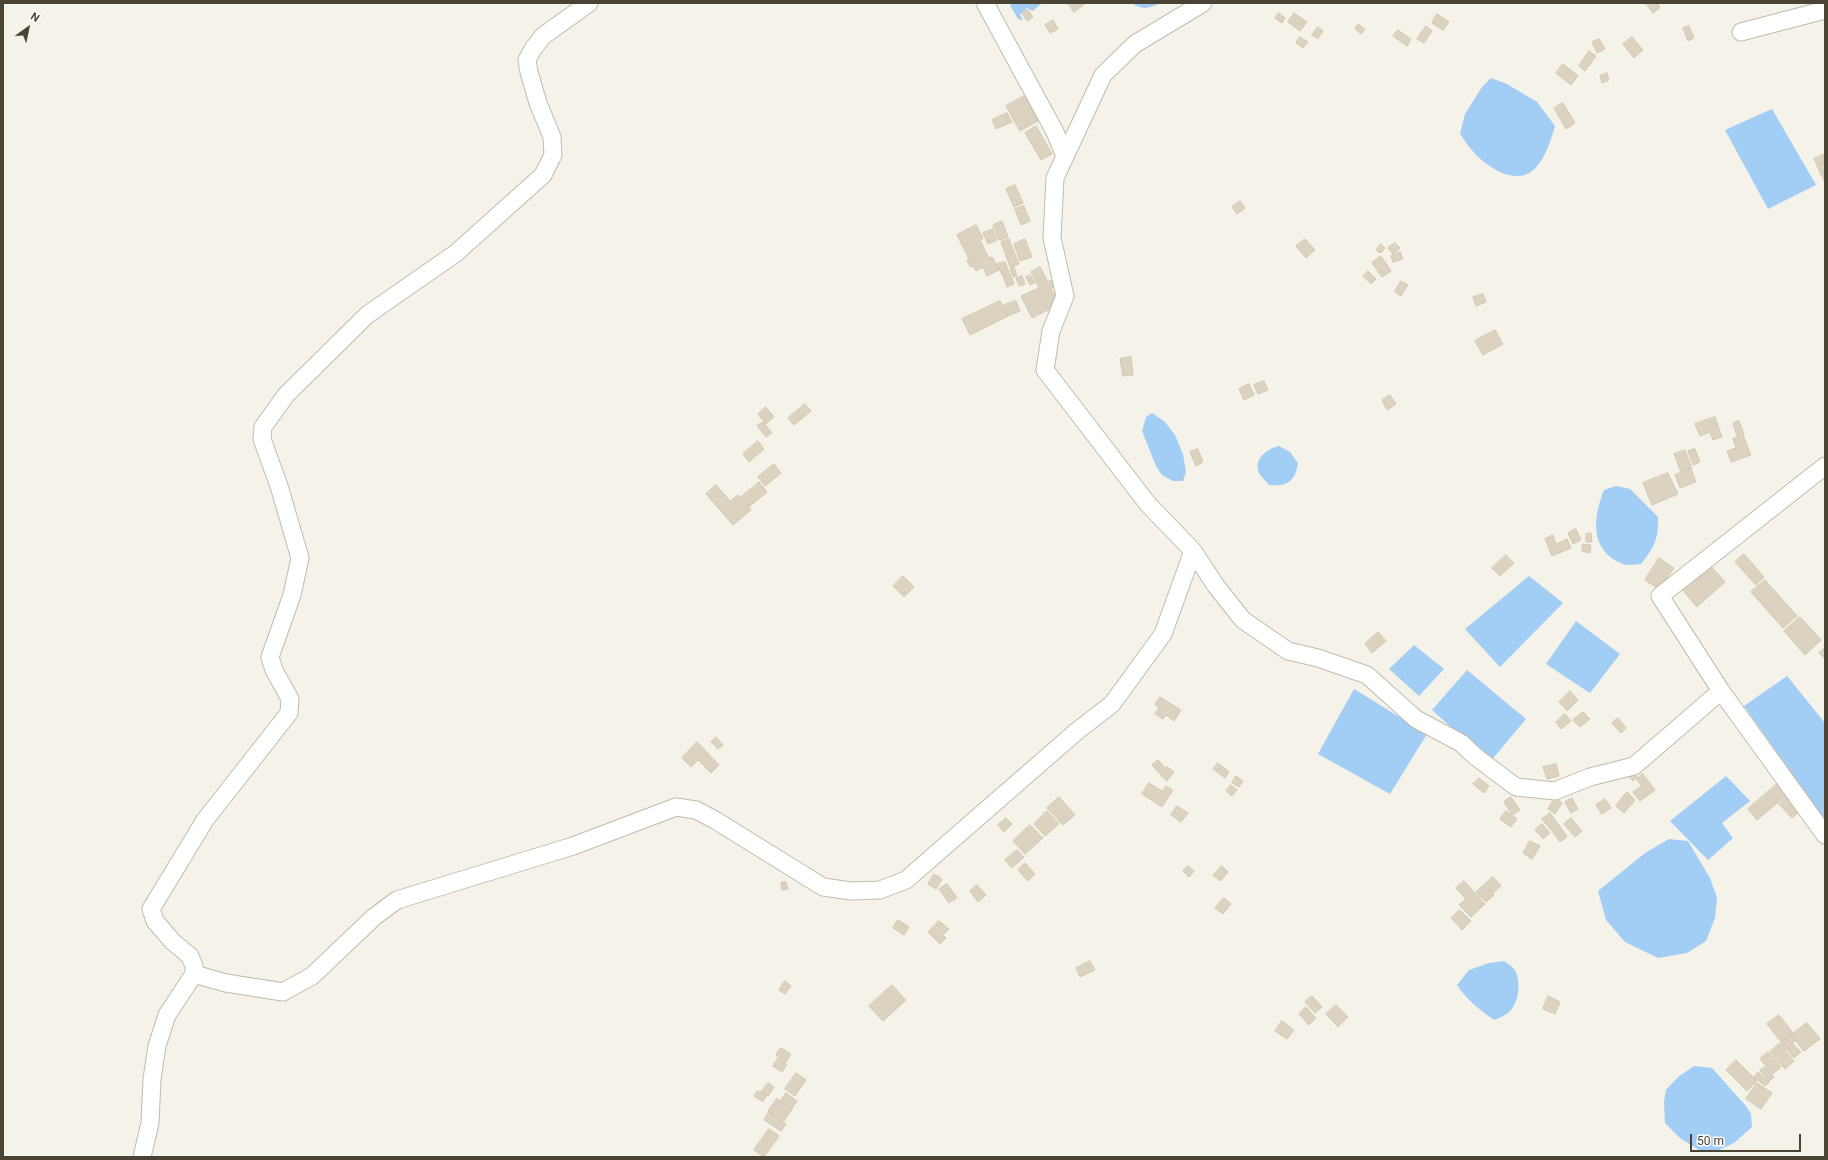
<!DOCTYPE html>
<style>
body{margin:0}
#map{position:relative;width:1828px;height:1160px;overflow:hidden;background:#f5f2e9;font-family:Roboto,sans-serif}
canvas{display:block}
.frame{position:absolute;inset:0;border:4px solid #4a4436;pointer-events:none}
.north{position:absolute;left:8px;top:8px;width:40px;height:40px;-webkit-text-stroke:3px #fff;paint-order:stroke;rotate:33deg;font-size:11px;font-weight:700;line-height:16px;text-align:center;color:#4a4436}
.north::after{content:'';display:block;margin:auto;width:14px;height:18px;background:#4a4436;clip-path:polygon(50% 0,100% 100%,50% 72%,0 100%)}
.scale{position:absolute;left:1690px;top:1134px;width:111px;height:18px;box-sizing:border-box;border:2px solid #4a4436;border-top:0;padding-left:5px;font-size:12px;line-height:14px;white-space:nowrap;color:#4a4436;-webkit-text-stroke:3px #fff;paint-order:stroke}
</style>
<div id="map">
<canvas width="1828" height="1160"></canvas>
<div class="frame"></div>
<div class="north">N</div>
<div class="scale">50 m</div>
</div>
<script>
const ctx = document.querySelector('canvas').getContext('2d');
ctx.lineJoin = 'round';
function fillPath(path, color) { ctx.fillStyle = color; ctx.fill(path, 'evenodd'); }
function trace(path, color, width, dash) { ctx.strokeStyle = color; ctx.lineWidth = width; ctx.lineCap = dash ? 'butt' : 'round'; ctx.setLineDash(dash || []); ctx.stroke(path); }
const water = new Path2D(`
 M 1011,3 L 1042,3 L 1033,11 L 1027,8 L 1020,15 L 1023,20 L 1018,19 L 1010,5 Z
 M 1132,3 L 1160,3 C 1149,9 1142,10 1132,3 Z
 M 1491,78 L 1507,84 L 1537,102 L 1555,126 C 1551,139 1547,154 1538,165 C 1520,190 1485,167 1471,149 C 1467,145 1464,139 1460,134 L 1465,114 L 1482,87 Z
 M 1772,109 L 1816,185 L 1768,209 L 1725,130 Z
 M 1152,413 L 1165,422 L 1175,435 L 1183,454 L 1186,472 L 1183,481 L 1173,481 L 1162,475 L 1156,466 L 1142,431 L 1146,417 Z
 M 1279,446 L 1290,452 L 1298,463 C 1295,481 1288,487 1269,485 C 1266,481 1261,477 1259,473 C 1253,459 1268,448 1279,446 Z
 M 1616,486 L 1630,489 L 1658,517 C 1659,538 1654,548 1641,564 C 1636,564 1628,566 1623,564 C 1589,551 1593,517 1604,490 Z
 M 1529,576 L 1563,603 L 1500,667 L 1465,629 Z
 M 1576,621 L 1620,654 L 1590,693 L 1546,664 Z
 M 1414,645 L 1444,669 L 1419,696 L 1389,669 Z
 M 1467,670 L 1526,719 L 1490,762 L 1432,710 Z
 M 1787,676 L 1825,723 L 1825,820 L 1744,706 Z
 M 1354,689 L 1427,734 L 1390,794 L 1318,754 Z
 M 1726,776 L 1750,801 L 1722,823 L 1733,838 L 1708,860 L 1670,821 Z
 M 1669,839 L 1688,841 L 1710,878 L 1717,898 L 1715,918 L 1706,941 L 1687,953 L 1658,958 L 1625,942 L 1606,920 L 1598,891 L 1645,853 Z
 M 1504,961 C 1507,963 1512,966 1514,969 C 1522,980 1519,1005 1508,1013 C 1504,1016 1499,1018 1494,1020 C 1480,1010 1467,1000 1457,985 L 1469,970 L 1489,963 Z
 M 1694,1066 L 1712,1068 L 1746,1106 L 1751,1114 L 1752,1127 L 1734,1143 L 1719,1150 L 1699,1150 L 1680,1138 L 1665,1123 L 1664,1102 L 1666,1090 L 1678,1077 Z`);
const building = new Path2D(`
 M 1068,3 L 1086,3 L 1074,12 Z
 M 1646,3 L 1657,3 L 1660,8 L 1653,13 Z
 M 1028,10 L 1033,17 L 1027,21 L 1022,13 Z
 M 1279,13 L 1285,18 L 1282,23 L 1275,18 Z
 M 1294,13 L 1307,22 L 1300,31 L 1288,22 Z
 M 1437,14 L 1449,22 L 1443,30 L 1432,23 Z
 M 1053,20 L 1058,29 L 1050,33 L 1045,25 Z
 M 1358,24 L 1365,29 L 1361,34 L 1355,29 Z
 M 1426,26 L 1432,31 L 1424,43 L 1417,39 Z
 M 1689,26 L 1694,38 L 1688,41 L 1683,28 Z
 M 1318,27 L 1323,31 L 1318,39 L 1312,35 Z
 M 1398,30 L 1411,39 L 1407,46 L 1393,36 Z
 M 1300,37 L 1308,42 L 1303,48 L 1296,43 Z
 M 1632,37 L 1643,50 L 1634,58 L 1623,44 Z
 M 1599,39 L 1605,49 L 1597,53 L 1592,42 Z
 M 1589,51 L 1596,56 L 1585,71 L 1579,66 Z
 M 1563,64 L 1578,76 L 1571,85 L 1556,73 Z
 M 1607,73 L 1609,80 L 1602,83 L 1600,76 Z
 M 1024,96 L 1038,121 L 1020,131 L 1006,106 Z
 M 1563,103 L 1575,123 L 1566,129 L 1554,108 Z
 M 1007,113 L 1012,122 L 996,129 L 992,120 Z
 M 1036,126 L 1052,154 L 1041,160 L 1025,133 Z
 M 1825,154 L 1825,162 L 1817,165 L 1814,159 Z
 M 1825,162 L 1825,170 L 1820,172 L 1817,166 Z
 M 1825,170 L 1825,182 L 1820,173 Z
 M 1015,185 L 1023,203 L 1014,207 L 1006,189 Z
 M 1240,201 L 1245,208 L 1237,214 L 1232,207 Z
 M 1024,206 L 1030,221 L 1021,225 L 1015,209 Z
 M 1002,221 L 1008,237 L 999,240 L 993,225 Z
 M 976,225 L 983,238 L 980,240 L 989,258 L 992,257 L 999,270 L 987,276 L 983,267 L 976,271 L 973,266 L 970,267 L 967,260 L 969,259 L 957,235 Z
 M 993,229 L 997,240 L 988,244 L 983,233 Z
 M 1009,239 L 1019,264 L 1010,267 L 1001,242 Z
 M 1025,239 L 1032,257 L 1020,261 L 1014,244 Z
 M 1305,239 L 1315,250 L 1306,258 L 1296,246 Z
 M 1395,243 L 1400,248 L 1393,254 L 1388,248 Z
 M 1381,244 L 1385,248 L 1381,253 L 1376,250 Z
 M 1400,252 L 1403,259 L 1393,262 L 1391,256 Z
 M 1381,256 L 1391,271 L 1382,277 L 1372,263 Z
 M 1005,262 L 1009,272 L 1002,275 L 997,264 Z
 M 1014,267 L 1017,276 L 1013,277 L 1010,269 Z
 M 1040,267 L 1048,282 L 1051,280 L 1054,287 L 1051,288 L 1060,304 L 1032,318 L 1021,296 L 1039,288 L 1031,272 Z
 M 1368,271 L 1376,279 L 1371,284 L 1363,276 Z
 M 1010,274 L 1014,284 L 1007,287 L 1003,276 Z
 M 1030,275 L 1035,283 L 1030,285 L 1026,277 Z
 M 1022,276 L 1025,284 L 1019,286 L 1016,278 Z
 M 1401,281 L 1408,285 L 1401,296 L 1395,292 Z
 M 1483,294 L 1486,302 L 1476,306 L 1473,297 Z
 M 1000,301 L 1008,316 L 970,335 L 962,319 Z
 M 1016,301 L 1020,311 L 1008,316 L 1004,305 Z
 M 1495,330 L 1503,344 L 1483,355 L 1475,341 Z
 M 1131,357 L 1133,375 L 1123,376 L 1120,359 Z
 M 1264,381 L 1268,390 L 1258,394 L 1254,385 Z
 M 1249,384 L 1254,395 L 1244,400 L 1239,389 Z
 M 1390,395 L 1396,404 L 1387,410 L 1382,400 Z
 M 805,404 L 811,411 L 794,425 L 788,418 Z
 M 766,407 L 774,417 L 766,424 L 758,414 Z
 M 1715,417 L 1722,437 L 1713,440 L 1710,432 L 1700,436 L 1695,424 Z
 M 1739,421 L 1744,434 L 1737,436 L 1733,423 Z
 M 763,422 L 772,433 L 766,437 L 757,426 Z
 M 1743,435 L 1751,455 L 1731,462 L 1727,451 L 1736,448 L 1733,439 Z
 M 758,441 L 764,449 L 749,462 L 743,454 Z
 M 1198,449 L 1203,462 L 1196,466 L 1190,452 Z
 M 1695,449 L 1700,462 L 1693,465 L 1688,451 Z
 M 1685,450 L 1692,468 L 1681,472 L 1674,454 Z
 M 774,464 L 781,473 L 765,486 L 758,477 Z
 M 1691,469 L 1696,482 L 1680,488 L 1675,475 Z
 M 1668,473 L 1678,494 L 1652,505 L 1643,483 Z
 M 759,482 L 767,492 L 749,507 L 741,497 Z
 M 716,485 L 730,501 L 738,495 L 751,510 L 733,525 L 706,494 Z
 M 1576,529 L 1581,540 L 1573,544 L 1568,533 Z
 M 1591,533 L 1592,542 L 1586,542 L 1586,534 Z
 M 1553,535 L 1556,544 L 1567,539 L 1571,548 L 1552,556 L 1545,539 Z
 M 1583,544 L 1591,545 L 1590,553 L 1582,551 Z
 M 1744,554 L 1764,577 L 1756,585 L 1735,562 Z
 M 1506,555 L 1514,563 L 1500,576 L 1492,568 Z
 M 1659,558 L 1674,568 L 1659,589 L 1645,580 Z
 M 1708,563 L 1725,582 L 1697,607 L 1681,588 Z
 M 903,576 L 914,587 L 904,597 L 893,586 Z
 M 1765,580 L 1797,616 L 1783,628 L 1751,592 Z
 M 1800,617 L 1821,640 L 1805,655 L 1784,631 Z
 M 1378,632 L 1386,641 L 1372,653 L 1365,644 Z
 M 1825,648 L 1825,659 L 1819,653 Z
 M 1570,691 L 1578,700 L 1567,711 L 1559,702 Z
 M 1160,697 L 1181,710 L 1174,721 L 1166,715 L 1163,719 L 1155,714 L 1159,708 L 1155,705 Z
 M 1583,712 L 1590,719 L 1580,727 L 1573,720 Z
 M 1565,714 L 1571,721 L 1561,729 L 1556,722 Z
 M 1618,718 L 1626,728 L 1621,733 L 1612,723 Z
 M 716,737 L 723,745 L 718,749 L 711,742 Z
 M 697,742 L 719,765 L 711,773 L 698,760 L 691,767 L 682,758 Z
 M 1158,760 L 1165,768 L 1159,773 L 1152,765 Z
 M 1218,763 L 1229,772 L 1225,778 L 1213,769 Z
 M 1556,764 L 1559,776 L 1547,779 L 1543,767 Z
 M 1167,767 L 1174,772 L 1167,781 L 1160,775 Z
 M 1633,773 L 1637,777 L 1633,781 L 1629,776 Z
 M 1643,774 L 1655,790 L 1640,801 L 1633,792 L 1642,786 L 1636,779 Z
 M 1236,776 L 1243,781 L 1239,787 L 1232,783 Z
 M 1479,778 L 1489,786 L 1484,793 L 1473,784 Z
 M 1149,783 L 1162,791 L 1166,786 L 1173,790 L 1162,807 L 1142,794 Z
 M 1778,783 L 1788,794 L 1757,820 L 1748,809 Z
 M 1231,785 L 1237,790 L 1232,796 L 1226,791 Z
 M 1627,792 L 1635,800 L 1624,813 L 1616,806 Z
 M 1788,796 L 1801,810 L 1792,818 L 1779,804 Z
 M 1059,797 L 1075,815 L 1063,825 L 1047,808 Z
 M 1511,797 L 1520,810 L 1512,815 L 1504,802 Z
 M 1555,798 L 1562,803 L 1555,814 L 1548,809 Z
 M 1572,798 L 1578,809 L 1571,813 L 1565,802 Z
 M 1605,799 L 1611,808 L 1602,814 L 1596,805 Z
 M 1177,806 L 1188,813 L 1181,822 L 1171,815 Z
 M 1047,811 L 1059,824 L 1045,836 L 1034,824 Z
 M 1506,811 L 1517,819 L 1511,827 L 1500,819 Z
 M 1550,813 L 1558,824 L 1551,830 L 1542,819 Z
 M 1006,818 L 1012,824 L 1004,832 L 998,825 Z
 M 1571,818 L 1582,831 L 1575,837 L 1564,824 Z
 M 1542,824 L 1550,833 L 1543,839 L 1535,830 Z
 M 1030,825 L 1043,838 L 1025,854 L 1013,841 Z
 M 1559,825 L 1567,837 L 1560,842 L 1552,831 Z
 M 1530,841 L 1540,846 L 1532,859 L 1523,853 Z
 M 1017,850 L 1024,857 L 1012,868 L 1005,860 Z
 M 1025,863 L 1035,874 L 1028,881 L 1018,870 Z
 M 1188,866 L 1194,871 L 1189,877 L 1183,871 Z
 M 1222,866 L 1228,872 L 1220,881 L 1213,875 Z
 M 934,874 L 942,879 L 936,889 L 928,884 Z
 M 1493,877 L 1501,886 L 1493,893 L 1485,884 Z
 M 1464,881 L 1485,904 L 1471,917 L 1459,905 L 1466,899 L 1456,888 Z
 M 786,882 L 788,889 L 782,890 L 781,883 Z
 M 947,884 L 957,898 L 949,903 L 939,889 Z
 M 977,885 L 986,895 L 978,902 L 970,891 Z
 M 1484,885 L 1494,895 L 1486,902 L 1476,892 Z
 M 1224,898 L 1231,904 L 1223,914 L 1215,908 Z
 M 1460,910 L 1471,921 L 1462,930 L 1451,918 Z
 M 898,920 L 909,927 L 904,935 L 893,928 Z
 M 939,921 L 949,929 L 944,934 L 935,925 Z
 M 934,926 L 946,938 L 940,944 L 928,932 Z
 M 1090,961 L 1095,970 L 1080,977 L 1076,968 Z
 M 785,981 L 791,986 L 785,994 L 779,990 Z
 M 892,985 L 906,1000 L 883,1021 L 869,1006 Z
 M 1312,996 L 1322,1007 L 1315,1013 L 1305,1002 Z
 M 1548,996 L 1560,1002 L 1555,1014 L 1543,1009 Z
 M 1336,1005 L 1348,1017 L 1338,1027 L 1326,1014 Z
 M 1306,1007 L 1316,1018 L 1309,1025 L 1299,1014 Z
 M 1779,1015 L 1793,1033 L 1781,1042 L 1767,1024 Z
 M 1282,1021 L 1294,1030 L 1287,1039 L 1275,1031 Z
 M 1807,1023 L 1820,1039 L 1804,1051 L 1791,1035 Z
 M 1790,1035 L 1795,1041 L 1786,1050 L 1780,1044 Z
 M 1779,1044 L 1794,1061 L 1785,1069 L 1770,1052 Z
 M 1793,1044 L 1801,1052 L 1794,1058 L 1787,1050 Z
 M 781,1048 L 791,1054 L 786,1062 L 776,1055 Z
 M 1768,1052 L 1781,1067 L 1773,1074 L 1760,1059 Z
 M 778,1058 L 787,1064 L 782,1072 L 773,1066 Z
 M 1736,1060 L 1757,1081 L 1747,1091 L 1726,1070 Z
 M 1765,1067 L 1774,1077 L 1769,1081 L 1760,1071 Z
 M 1758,1072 L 1769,1082 L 1765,1086 L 1754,1077 Z
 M 796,1073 L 806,1080 L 795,1096 L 785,1089 Z
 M 768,1083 L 774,1087 L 768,1096 L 761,1092 Z
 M 1757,1083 L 1772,1093 L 1761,1109 L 1746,1099 Z
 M 758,1091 L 766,1096 L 763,1102 L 754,1096 Z
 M 786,1093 L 797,1101 L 784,1121 L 768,1111 L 777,1098 L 780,1101 Z
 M 769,1112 L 786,1124 L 781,1131 L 764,1120 Z
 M 769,1129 L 779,1136 L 764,1157 L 754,1150 Z`);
const minor = new Path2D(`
 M 985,3 L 1055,132 L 1065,156
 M 1203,3 L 1135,44 L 1103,75 L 1055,178 L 1052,238 L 1065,296 L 1051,331 L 1045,370 L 1147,503 L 1193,551 L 1216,586 L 1243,620 L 1288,651 L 1318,658 L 1367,675 L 1416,719 L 1461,743 L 1476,757 L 1516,787 L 1555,791 L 1590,777 L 1634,766 L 1721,691
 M 1741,32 L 1825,10
 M 1825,466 L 1660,596 L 1721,691 L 1825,835
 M 194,974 L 226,983 L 283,992 L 312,976 L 374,917 L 397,900 L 573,846 L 676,807 L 696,810 L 715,820 L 823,887 L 851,891 L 880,890 L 906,880 L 1077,731 L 1112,704 L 1163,634 L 1193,551
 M 142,1157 L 150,1123 L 152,1079 L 157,1046 L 167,1015 L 194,974 L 194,966 L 190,956 L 173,942 L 155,921 L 151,909 L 205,820 L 289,713 L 290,699 L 274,670 L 270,657 L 292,595 L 300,558 L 279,486 L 262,439 L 263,427 L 286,395 L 367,315 L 456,253 L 543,175 L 553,155 L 552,137 L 538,103 L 529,72 L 527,60 L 533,49 L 543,36 L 589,3`);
fillPath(water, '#a2cdf5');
fillPath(building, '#dbd2c0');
trace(building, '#d3c8b0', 1);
trace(minor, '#c2bbab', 19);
trace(minor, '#fff', 17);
</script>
